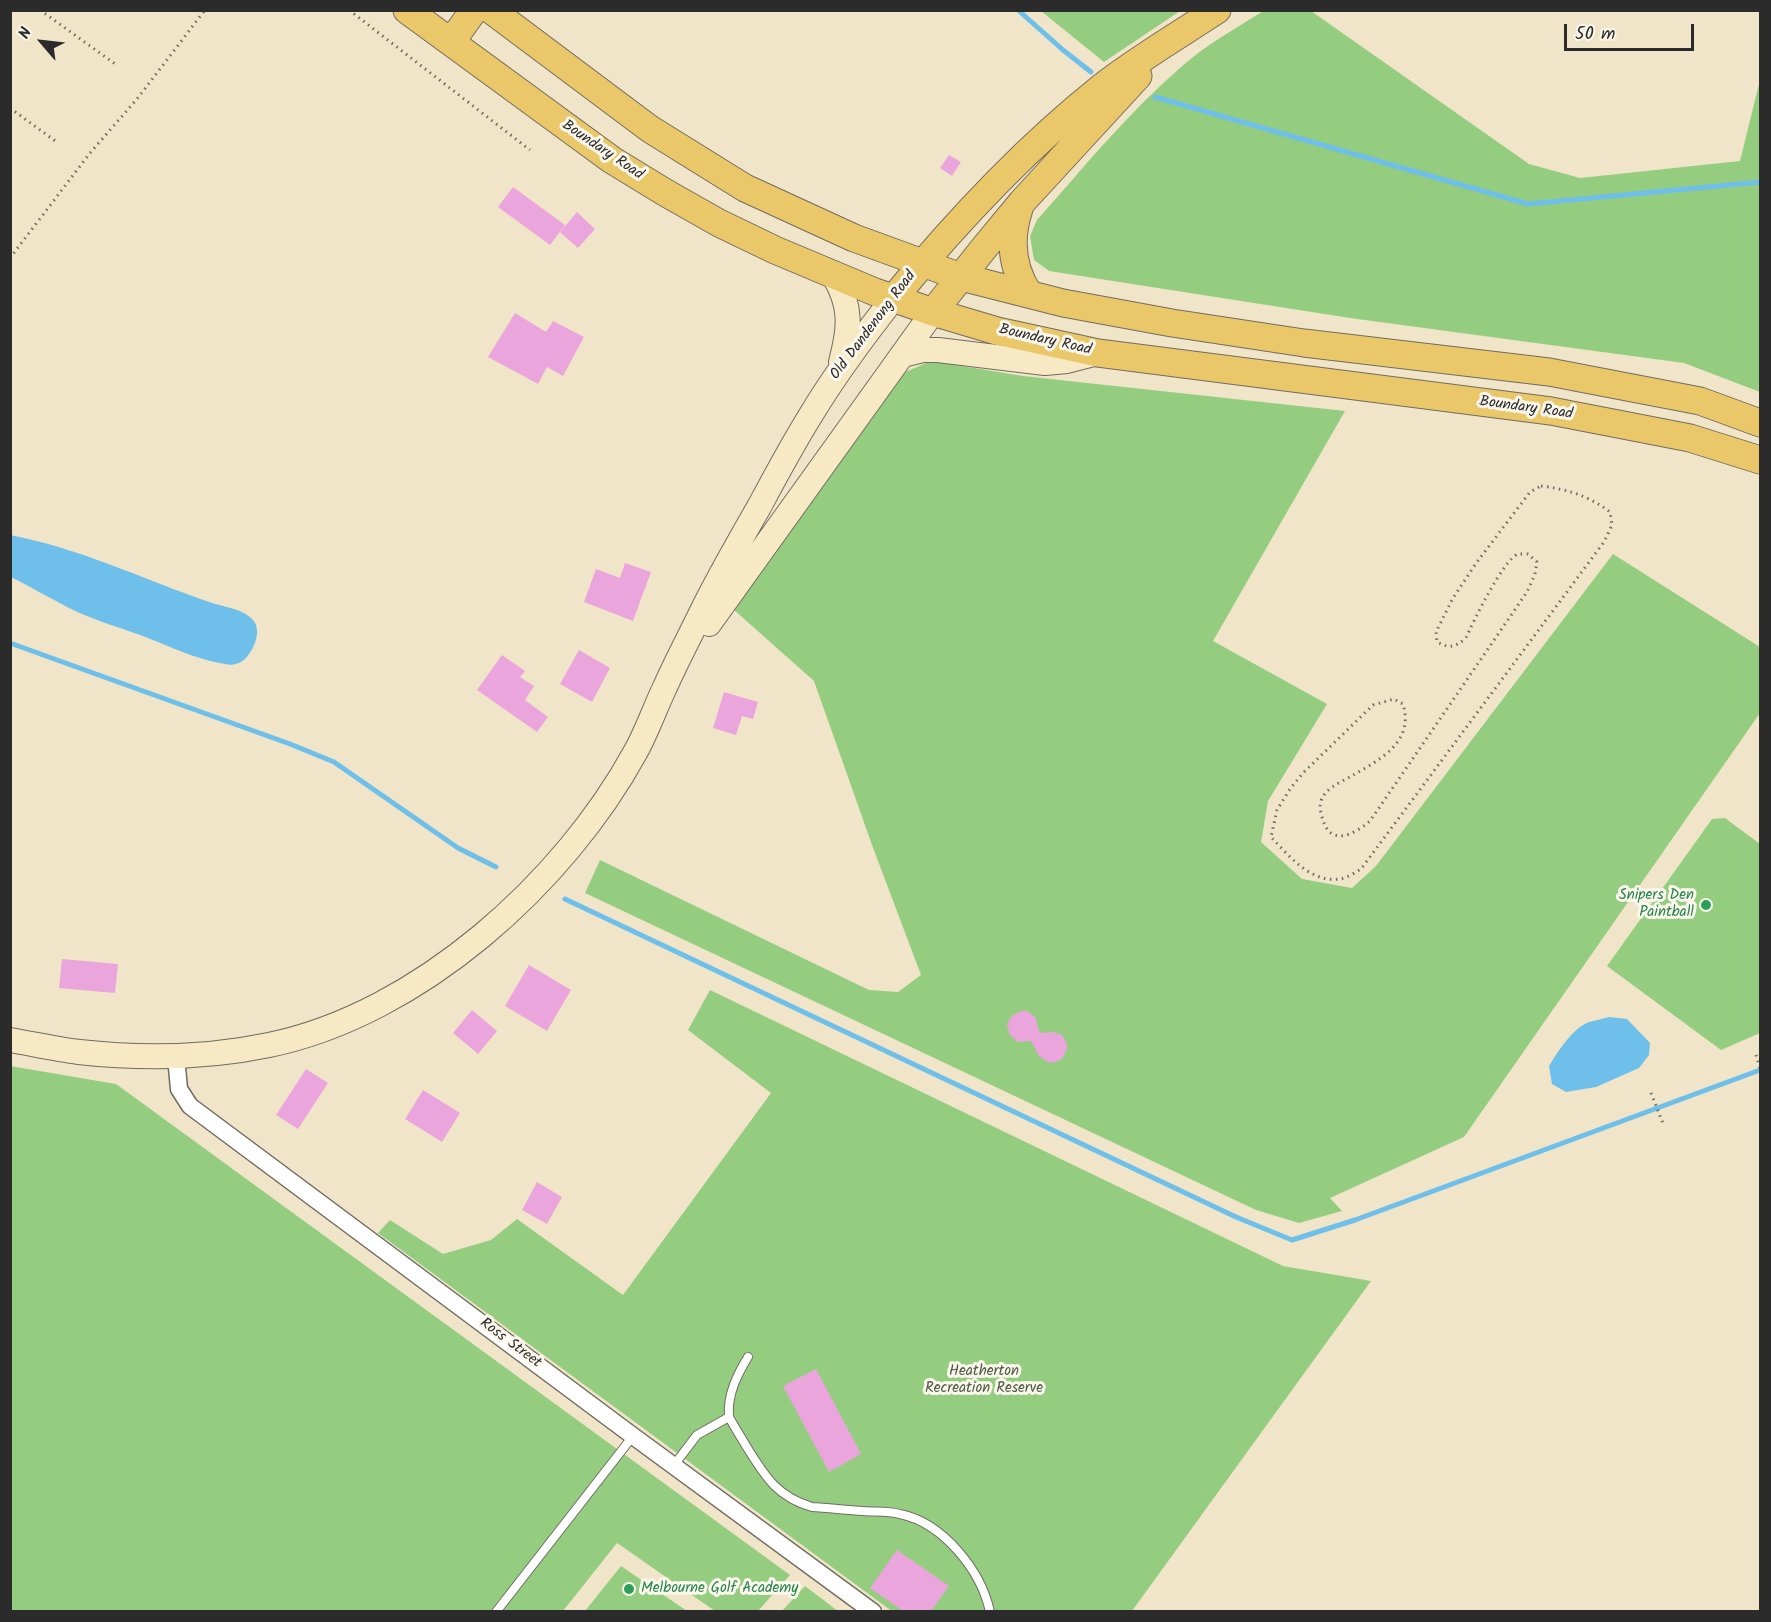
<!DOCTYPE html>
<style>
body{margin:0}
#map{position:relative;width:1771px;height:1622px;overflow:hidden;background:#f0e5c8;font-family:Kalam,sans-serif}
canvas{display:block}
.frame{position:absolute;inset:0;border:12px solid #2b2b2b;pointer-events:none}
.north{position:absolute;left:12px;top:12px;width:60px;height:60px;-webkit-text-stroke:4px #fbf7ec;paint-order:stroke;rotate:298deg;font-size:16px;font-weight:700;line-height:24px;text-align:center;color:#2b2b2b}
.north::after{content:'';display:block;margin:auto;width:21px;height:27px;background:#2b2b2b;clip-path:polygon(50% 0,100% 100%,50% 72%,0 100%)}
.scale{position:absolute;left:1564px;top:24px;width:130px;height:27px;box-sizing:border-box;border:3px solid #2b2b2b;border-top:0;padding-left:8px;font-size:18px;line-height:21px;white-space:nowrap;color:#2b2b2b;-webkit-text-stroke:4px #fbf7ec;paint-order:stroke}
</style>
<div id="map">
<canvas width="1771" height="1622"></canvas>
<div class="frame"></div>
<div class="north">N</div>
<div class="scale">50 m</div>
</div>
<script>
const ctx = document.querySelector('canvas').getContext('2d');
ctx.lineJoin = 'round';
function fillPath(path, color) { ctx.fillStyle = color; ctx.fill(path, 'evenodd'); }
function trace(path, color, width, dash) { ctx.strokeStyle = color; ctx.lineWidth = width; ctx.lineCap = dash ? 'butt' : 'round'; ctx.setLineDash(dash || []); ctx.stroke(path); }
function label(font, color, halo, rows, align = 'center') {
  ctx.font = font + ' Kalam,sans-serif'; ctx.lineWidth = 6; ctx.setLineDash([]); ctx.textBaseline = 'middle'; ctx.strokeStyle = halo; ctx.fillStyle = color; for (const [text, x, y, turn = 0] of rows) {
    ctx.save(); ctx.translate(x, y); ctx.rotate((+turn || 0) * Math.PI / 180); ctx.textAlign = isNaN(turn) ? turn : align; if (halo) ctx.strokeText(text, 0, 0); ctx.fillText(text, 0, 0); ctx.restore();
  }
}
const green = new Path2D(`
 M 1265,10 L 1311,11 L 1529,164 L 1580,178 L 1740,161 L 1760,80 L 1760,392 L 1684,363 L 1350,318 L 1049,271 L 1034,260 L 1030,236 L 1037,220 C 1083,168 1128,113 1181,67 C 1206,45 1236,28 1265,10 Z
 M 1041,11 L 1180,11 L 1104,62 Z
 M 931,361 L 1023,376 L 1345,411 L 1213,641 L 1327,704 L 1268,801 L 1261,842 L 1302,879 L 1352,888 L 1376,866 L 1613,554 L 1760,647 L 1760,713 L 1464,1137 L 1330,1198 L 1342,1211 L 1299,1223 L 1256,1210 L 585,893 L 600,860 L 869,990 L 898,992 L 921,975 L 872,845 L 814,681 L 733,609 L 903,373 Z
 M 1725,818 L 1760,844 L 1760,1033 L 1721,1050 L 1607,966 L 1712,819 Z
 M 710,990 L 1283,1266 L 1371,1281 L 1132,1611 L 893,1612 L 378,1233 L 390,1220 L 443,1254 L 491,1240 L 517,1219 L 623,1295 L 771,1093 L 688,1030 Z
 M 10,1066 L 116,1084 L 790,1575 L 758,1611 L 715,1611 L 617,1543 L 563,1611 L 11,1611 Z
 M 621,1566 L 687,1611 L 585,1611 Z
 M 805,1586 L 838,1611 L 782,1611 Z`);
const water = new Path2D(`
 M 10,535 C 79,548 143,579 209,602 C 221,606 242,609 251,618 C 263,628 255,648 246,658 C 240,664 233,666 225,664 C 197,660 169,646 143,636 C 118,627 90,619 67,607 C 48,597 29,586 11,577 Z
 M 1609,1017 L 1627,1019 L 1650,1043 L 1649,1055 L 1639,1068 L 1596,1087 L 1566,1092 L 1552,1084 L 1549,1066 C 1559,1050 1572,1029 1589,1022 C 1596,1020 1603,1019 1609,1017 Z`);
const stream = new Path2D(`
 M 1018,10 L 1063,50 L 1091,72
 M 1155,97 L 1528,204 L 1760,182
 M 10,643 L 290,744 L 334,762 L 458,848 L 496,867
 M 565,899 L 1236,1217 L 1292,1240 L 1355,1220 L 1760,1070`);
const building = new Path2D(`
 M 949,155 L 961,162 L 952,176 L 940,168 Z
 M 513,187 L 565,225 L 550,245 L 498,207 Z
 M 577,212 L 595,229 L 578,248 L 560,232 Z
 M 515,313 L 546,332 L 553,321 L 584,337 L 563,376 L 547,367 L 538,384 L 488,357 Z
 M 625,563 L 651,572 L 633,621 L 584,602 L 596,569 L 620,578 Z
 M 579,650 L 610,668 L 592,702 L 560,684 Z
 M 502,655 L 525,671 L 520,677 L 534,686 L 525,700 L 548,717 L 537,732 L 477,690 Z
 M 724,692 L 758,702 L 753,719 L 742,716 L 736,735 L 713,728 Z
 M 62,959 L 118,964 L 115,993 L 59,988 Z
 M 529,965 L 571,990 L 547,1031 L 505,1006 Z
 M 472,1010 L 497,1031 L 478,1054 L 453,1033 Z
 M 1021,1011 L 1027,1011 L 1035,1017 L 1040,1033 L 1053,1032 L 1062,1035 L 1067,1044 L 1067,1049 L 1062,1059 L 1053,1063 L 1048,1062 L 1039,1056 L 1031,1041 L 1018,1042 L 1010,1035 L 1007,1025 L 1009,1020 L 1012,1016 Z
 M 306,1069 L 328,1083 L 298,1129 L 276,1115 Z
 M 423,1090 L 460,1113 L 442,1142 L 405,1119 Z
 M 537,1182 L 562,1197 L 547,1224 L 522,1210 Z
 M 816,1369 L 861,1454 L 829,1472 L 783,1386 Z
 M 897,1550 L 949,1586 L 931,1611 L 903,1611 L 870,1588 Z`);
const path = new Path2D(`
 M 40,10 L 118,66
 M 349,10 L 530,150
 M 10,108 L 58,143
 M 10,258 L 90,153 L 137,99 L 205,10
 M 1541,486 C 1567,489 1589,496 1610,512 L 1612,525 L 1604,542 L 1361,869 C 1356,872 1350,876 1344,878 C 1313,886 1290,857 1271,837 L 1277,810 L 1290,789 L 1303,773 L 1373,705 L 1394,699 L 1403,704 C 1415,744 1377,761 1348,778 C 1337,784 1325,789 1321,801 C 1319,806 1321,815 1323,820 C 1331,847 1355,834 1370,821 L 1527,592 L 1535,574 L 1537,562 L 1528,554 C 1527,554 1519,554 1518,554 C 1503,560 1473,622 1466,638 C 1455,647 1450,649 1437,642 L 1436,632 L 1453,598 L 1477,562 L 1530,492 Z
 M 1756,1055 L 1760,1068
 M 1651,1093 L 1664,1126`);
const service = new Path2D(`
 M 748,1357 C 737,1375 727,1395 729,1417 C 735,1428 742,1439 748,1449 C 766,1478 778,1497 812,1507 C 829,1508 846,1510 863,1511 C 875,1512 888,1511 900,1514 C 943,1523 981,1570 990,1612
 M 674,1465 L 697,1435 L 729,1417
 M 496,1612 L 633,1436`);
const minor = new Path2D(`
 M 176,1057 L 179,1089 L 190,1106 L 633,1436 L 873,1612`);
const secondary = new Path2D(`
 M 834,276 C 852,307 850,328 841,362
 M 902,355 L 923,350 L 938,350 L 1045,363 L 1067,361 L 1098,353
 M 709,624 L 933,312
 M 10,1040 C 33,1044 56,1049 79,1052 C 143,1059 207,1058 269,1045 C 419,1014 564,883 636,751 C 647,731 655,708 665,687 C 677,660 691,634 704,607 C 721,573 740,540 759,507 C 775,477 791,447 809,418 C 834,376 863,337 893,299`);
const primary = new Path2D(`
 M 407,10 L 612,160 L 666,193 L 719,223 L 775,250 L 875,292 L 933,312 L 997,331 L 1098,353 L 1551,411 L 1690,438 L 1760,460
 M 491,10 L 650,129 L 745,188 L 854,238 L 961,277 L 1063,303 L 1172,323 L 1304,343 L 1549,372 L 1700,401 L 1760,423
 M 451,42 L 474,10
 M 1019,209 C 1009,239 1011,267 1029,294
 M 893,299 C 956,222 1024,149 1102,87 C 1138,59 1179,35 1217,10
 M 933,312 L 984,248 L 1022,202 L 1138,76`);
const markers = [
 [1706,905,6,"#2e9e5b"],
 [629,1589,6,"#2e9e5b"]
];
const streetNames = [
 ["Boundary Road",602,151,34],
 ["Old Dandenong Road",874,326,-53],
 ["Boundary Road",1045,341,13],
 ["Boundary Road",1526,409,8],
 ["Ross Street",510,1344,37]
];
const leisureNames = [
 ["Snipers Den",1694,896],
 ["Paintball",1694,913],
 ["Melbourne Golf Academy",641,1589,"left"]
];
const parkNames = [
 ["Heatherton",984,1372],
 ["Recreation Reserve",984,1389]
];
fillPath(green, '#95cd80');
fillPath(water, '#6ebfe9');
trace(stream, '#6ebfe9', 5);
fillPath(building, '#eaa6dc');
trace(service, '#706c62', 10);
trace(minor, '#706c62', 19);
trace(secondary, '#706c62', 26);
trace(primary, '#706c62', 29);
trace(path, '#706c62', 3, [1.5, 4.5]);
trace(service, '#fff', 8);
trace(minor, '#fff', 16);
trace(secondary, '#f7e9c3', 24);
trace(primary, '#eac769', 27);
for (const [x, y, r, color] of markers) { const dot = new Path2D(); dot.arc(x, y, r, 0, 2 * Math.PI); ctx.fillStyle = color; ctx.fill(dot); trace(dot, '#fbf7ec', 2); }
label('15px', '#2b2b2b', '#fbf7ec', streetNames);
label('15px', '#27864d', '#fbf7ec', leisureNames, 'right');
label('15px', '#4b5c44', '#fbf7ec', parkNames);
</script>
